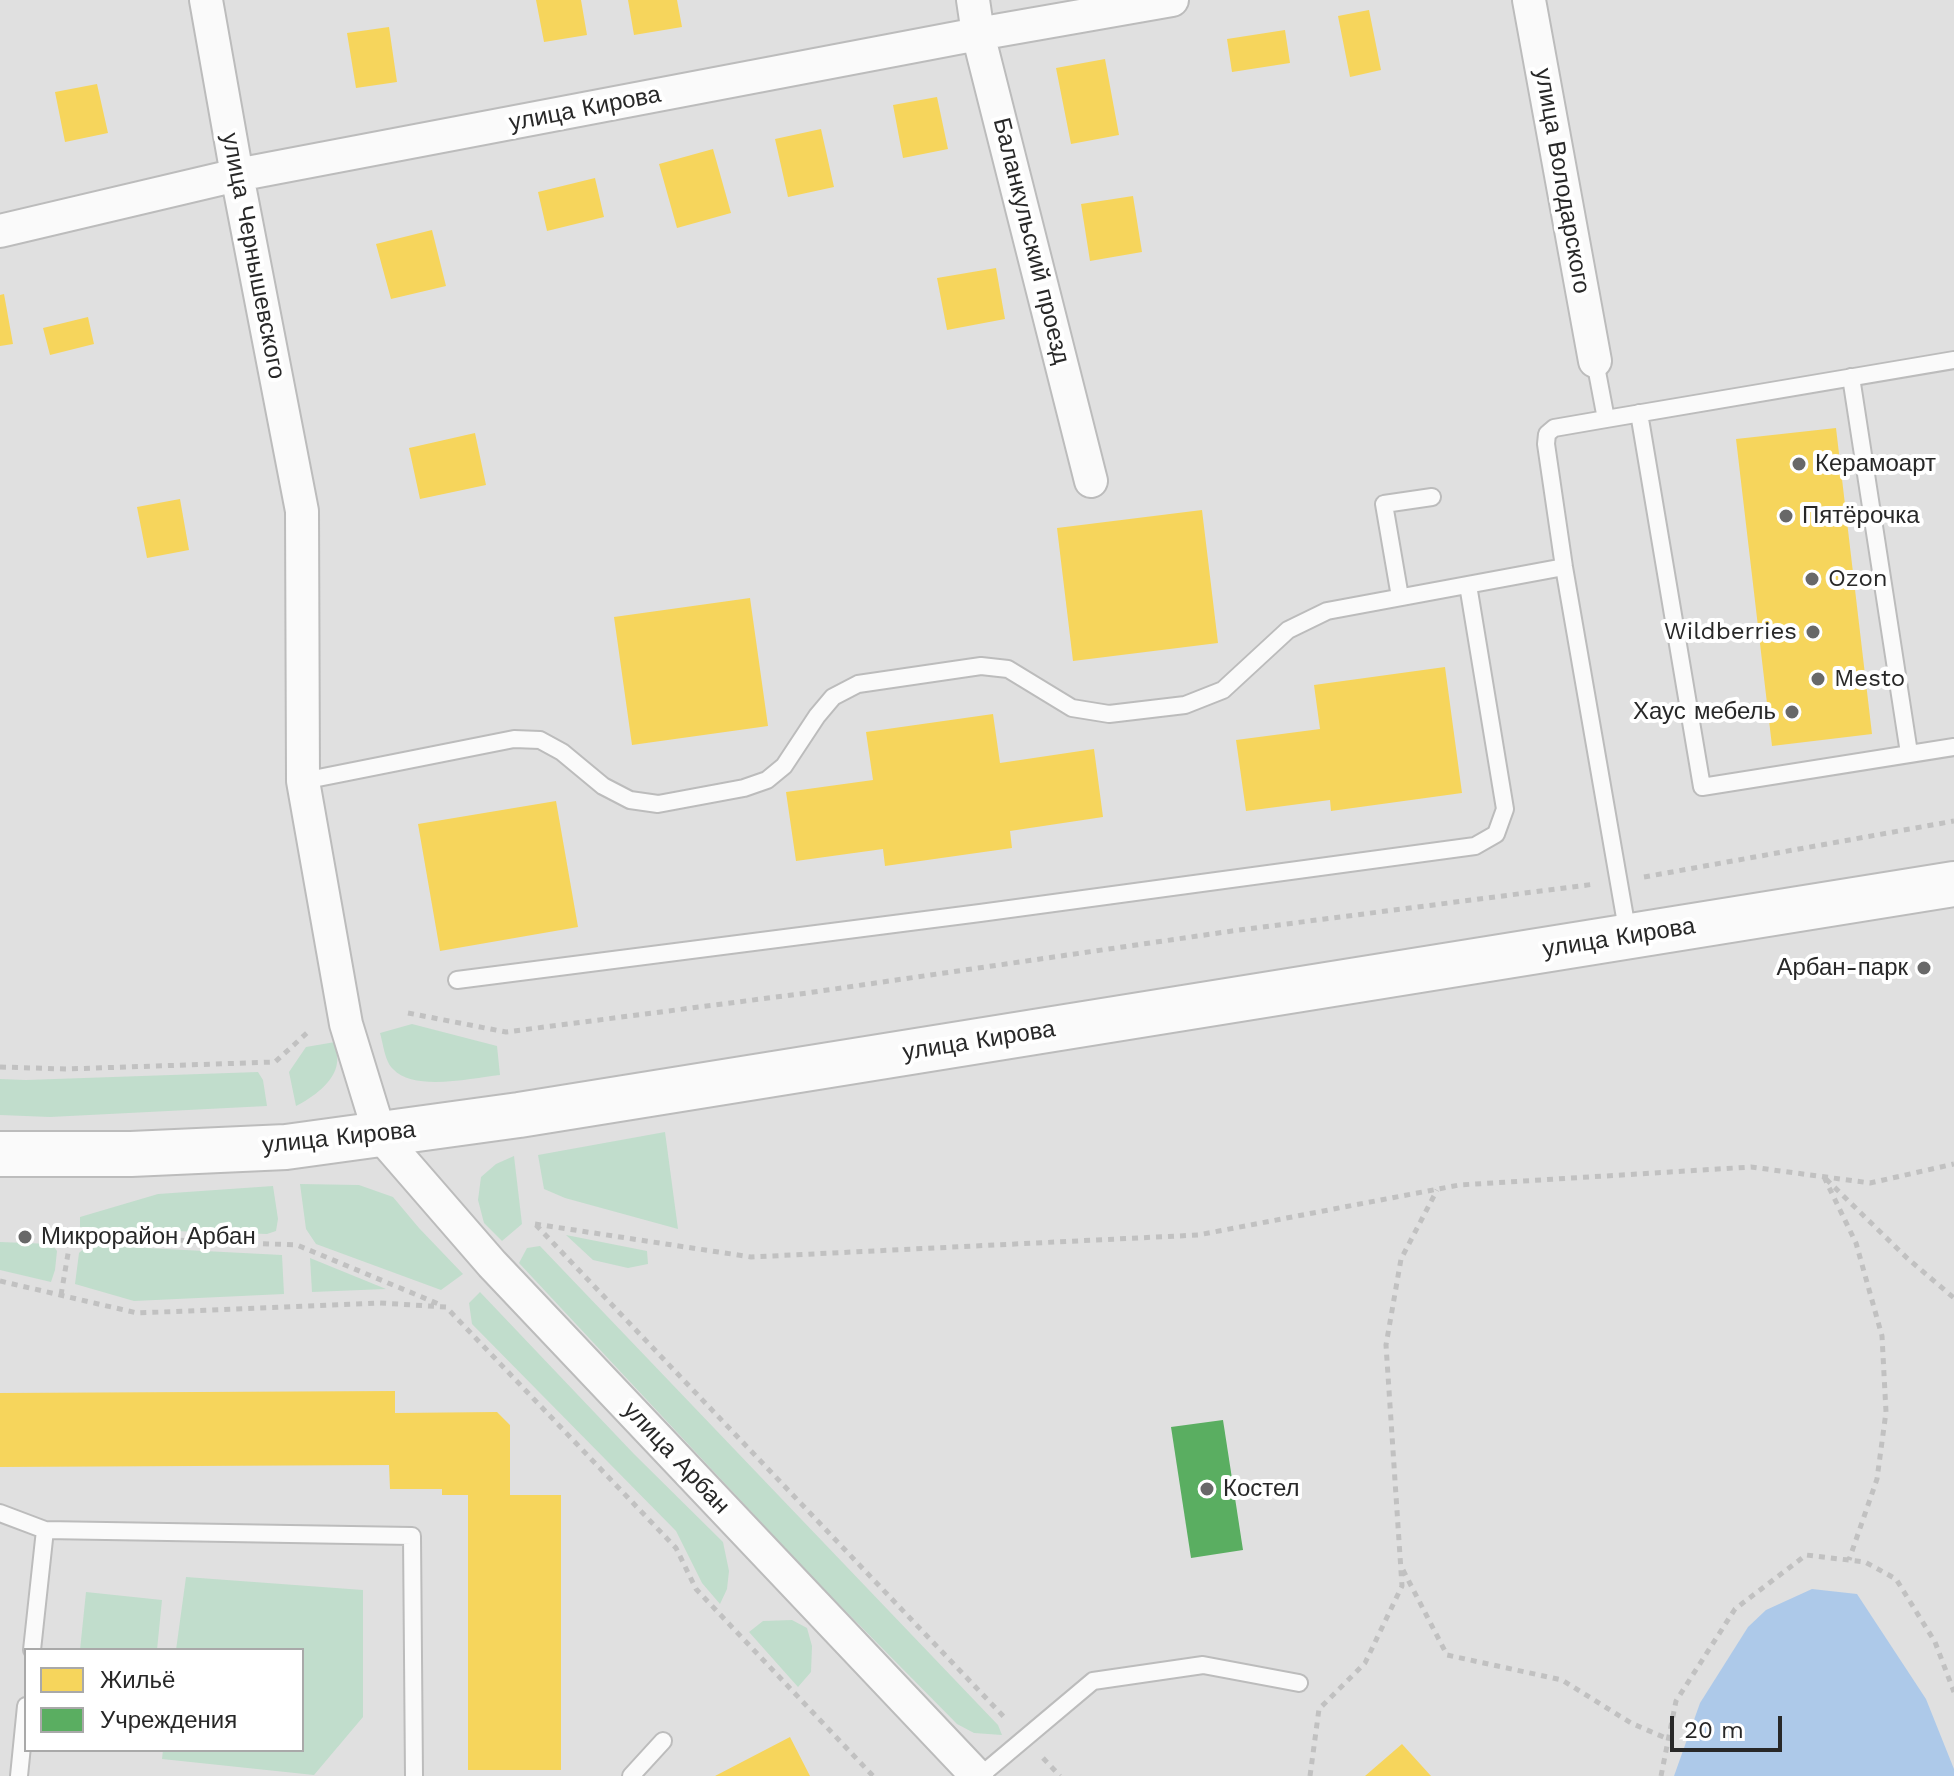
<!DOCTYPE html>
<meta charset="utf-8">
<style>
body{margin:0}
#map{position:relative;width:1954px;height:1776px;overflow:hidden;background:#e0e0e0;font-family:"Work Sans",sans-serif}
canvas{display:block}
.legend{position:absolute;left:24px;top:1648px;width:280px;height:104px;box-sizing:border-box;background:#fff;border:2px solid #a9a9a9;margin:0;padding:10px 14px;list-style:none;font-size:24px;color:#282828}
.legend li{display:flex;align-items:center;gap:16px;height:40px}
.legend b{width:40px;border:2px solid #a9a9a9}
.scale{position:absolute;left:1670px;top:1716px;width:112px;height:36px;box-sizing:border-box;border:4px solid #282828;border-top:0;padding-left:10px;font-size:24px;line-height:28px;white-space:nowrap;color:#282828;-webkit-text-stroke:6px #fff;paint-order:stroke}
</style>
<div id="map">
<canvas width="1954" height="1776"></canvas>
<ul class="legend">
<li><b style="height:22px;background:#f6d55c"></b>Жильё</li>
<li><b style="height:22px;background:#5aae61"></b>Учреждения</li>
</ul>
<div class="scale">20 m</div>
</div>
<script>
const ctx = document.querySelector('canvas').getContext('2d');
ctx.lineJoin = 'round';
function fillPath(path, color) { ctx.fillStyle = color; ctx.fill(path, 'evenodd'); }
function trace(path, color, width, dash) { ctx.strokeStyle = color; ctx.lineWidth = width; ctx.lineCap = dash ? 'butt' : 'round'; ctx.setLineDash(dash || []); ctx.stroke(path); }
function label(font, color, halo, rows, align = 'center') {
  ctx.font = font + ' "Work Sans",sans-serif'; ctx.lineWidth = 8; ctx.setLineDash([]); ctx.textBaseline = 'middle'; ctx.strokeStyle = halo; ctx.fillStyle = color; for (const [text, x, y, turn = 0] of rows) {
    ctx.save(); ctx.translate(x, y); ctx.rotate((+turn || 0) * Math.PI / 180); ctx.textAlign = isNaN(turn) ? turn : align; if (halo) ctx.strokeText(text, 0, 0); ctx.fillText(text, 0, 0); ctx.restore();
  }
}
const green = new Path2D(`
 M 412,1024 L 497,1046 L 500,1075 C 472,1078 414,1092 393,1069 C 385,1062 383,1043 380,1033 Z
 M 335,1042 C 336,1049 338,1057 337,1063 C 335,1082 312,1098 296,1106 L 289,1072 L 306,1047 Z
 M 258,1072 L 263,1080 L 267,1106 L 50,1117 L 0,1115 L 0,1079 L 26,1080 Z
 M 665,1132 L 678,1229 L 565,1198 L 544,1189 L 538,1155 Z
 M 514,1156 L 522,1224 L 502,1241 L 484,1223 L 478,1200 L 481,1177 L 496,1164 Z
 M 300,1184 L 359,1185 L 393,1197 L 419,1228 L 463,1274 L 441,1290 L 316,1244 L 306,1229 Z
 M 273,1186 L 278,1219 L 276,1231 L 267,1234 L 80,1228 L 80,1217 L 158,1194 Z
 M 566,1235 L 647,1251 L 648,1264 L 628,1268 L 593,1260 Z
 M 0,1242 L 52,1244 L 57,1251 L 55,1270 L 51,1282 L 0,1270 Z
 M 88,1245 L 282,1255 L 284,1294 L 134,1301 L 75,1284 L 79,1253 Z
 M 540,1246 L 998,1725 L 1002,1735 L 974,1733 L 957,1724 L 815,1580 L 519,1263 L 527,1248 Z
 M 310,1258 L 386,1289 L 312,1292 Z
 M 480,1292 L 634,1454 L 723,1542 L 729,1571 L 727,1589 L 720,1604 L 702,1583 L 676,1531 L 472,1324 L 469,1303 Z
 M 186,1577 L 363,1590 L 363,1717 L 314,1775 L 162,1759 L 163,1750 L 302,1750 L 302,1650 L 176,1650 Z
 M 86,1592 L 162,1600 L 157,1650 L 80,1650 Z
 M 792,1620 L 807,1628 L 812,1646 L 811,1672 L 798,1687 L 749,1632 L 763,1621 Z`);
const water = new Path2D(`
 M 1812,1589 L 1857,1594 L 1926,1699 L 1954,1769 L 1954,1776 L 1674,1776 L 1700,1703 L 1748,1627 L 1766,1610 Z`);
const homes = new Path2D(`
 M 536,0 L 581,0 L 587,35 L 544,42 Z
 M 628,0 L 677,0 L 682,27 L 634,35 Z
 M 1369,10 L 1381,70 L 1350,77 L 1338,16 Z
 M 389,27 L 397,82 L 356,88 L 347,33 Z
 M 1285,30 L 1290,63 L 1232,72 L 1227,39 Z
 M 1105,59 L 1119,135 L 1071,144 L 1056,68 Z
 M 97,84 L 108,133 L 65,142 L 55,92 Z
 M 937,97 L 948,149 L 903,158 L 893,105 Z
 M 821,129 L 834,187 L 788,197 L 775,139 Z
 M 713,149 L 731,213 L 677,228 L 659,164 Z
 M 595,178 L 604,217 L 547,231 L 538,192 Z
 M 1133,196 L 1142,252 L 1090,261 L 1081,204 Z
 M 432,230 L 446,286 L 391,299 L 376,244 Z
 M 996,268 L 1005,319 L 947,330 L 937,278 Z
 M 4,294 L 13,344 L 0,346 L 0,295 Z
 M 88,317 L 94,344 L 50,355 L 43,328 Z
 M 1836,428 L 1872,734 L 1772,746 L 1736,439 Z
 M 475,433 L 486,485 L 420,499 L 409,448 Z
 M 180,499 L 189,550 L 147,558 L 137,507 Z
 M 1202,510 L 1218,643 L 1073,661 L 1057,528 Z
 M 750,598 L 768,726 L 632,745 L 614,617 Z
 M 1445,667 L 1462,793 L 1331,811 L 1330,800 L 1246,811 L 1236,740 L 1320,729 L 1314,685 Z
 M 993,714 L 1000,763 L 1094,749 L 1103,817 L 1010,831 L 1012,848 L 885,866 L 883,849 L 796,861 L 786,792 L 873,780 L 866,732 Z
 M 556,801 L 578,927 L 440,951 L 418,824 Z
 M 395,1391 L 395,1413 L 497,1412 L 510,1425 L 510,1495 L 561,1495 L 561,1770 L 468,1770 L 468,1495 L 442,1495 L 442,1489 L 390,1489 L 389,1465 L 0,1467 L 0,1393 Z
 M 790,1737 L 810,1776 L 715,1776 Z
 M 1402,1744 L 1431,1776 L 1365,1776 Z`);
const public = new Path2D(`
 M 1223,1420 L 1243,1550 L 1191,1558 L 1171,1427 Z`);
const path = new Path2D(`
 M 1644,877 L 1954,821
 M 408,1013 L 506,1032 L 807,993 L 1232,931 L 1595,884
 M 0,1067 L 66,1069 L 275,1062 L 308,1032
 M 1824,1177 L 1856,1243 L 1882,1336 L 1886,1412 L 1877,1479 L 1849,1560
 M 1826,1179 L 1907,1258 L 1954,1298
 M 535,1224 L 751,1257 L 1198,1235 L 1459,1185 L 1751,1167 L 1870,1183 L 1954,1164
 M 536,1225 L 1006,1719
 M 0,1281 L 137,1313 L 380,1303 L 446,1307 L 676,1548 L 696,1589 L 873,1776
 M 61,1295 L 71,1236 L 297,1245 L 441,1305
 M 1403,1570 L 1447,1655 L 1562,1680 L 1631,1723 L 1668,1739
 M 1043,1758 L 1060,1776
 M 1310,1776 L 1319,1709 L 1365,1663 L 1402,1586 L 1386,1345 L 1401,1259 L 1437,1190
 M 1661,1776 L 1676,1701 L 1735,1609 L 1806,1555 L 1865,1562 L 1896,1579 L 1935,1642 L 1954,1692`);
const lane = new Path2D(`
 M 1595,361 L 1606,419
 M 1851,377 L 1909,753
 M 1639,413 L 1702,787 L 1954,747
 M 1400,597 L 1384,504 L 1432,497
 M 303,781 L 514,739 L 540,740 L 562,752 L 603,786 L 630,800 L 658,804 L 744,788 L 767,780 L 784,766 L 817,716 L 833,697 L 858,684 L 981,666 L 1008,669 L 1072,708 L 1109,714 L 1185,705 L 1223,690 L 1288,630 L 1327,611 L 1564,567
 M 1628,935 L 1564,567 L 1546,444 L 1547,434 L 1554,428 L 1606,419 L 1954,360
 M 457,980 L 980,913 L 1475,846 L 1496,834 L 1505,809 L 1468,585
 M 0,1513 L 45,1530 L 412,1536 L 414,1776
 M 32,1650 L 45,1530
 M 19,1776 L 26,1706
 M 631,1776 L 663,1741
 M 980,1776 L 1093,1681 L 1203,1665 L 1299,1683`);
const street = new Path2D(`
 M 206,0 L 237,175 L 302,511 L 303,781 L 346,1024 L 380,1135 L 492,1264 L 977,1776
 M 973,0 L 978,34 L 1091,481
 M 1529,0 L 1595,361
 M 0,231 L 237,175 L 978,34 L 1172,0`);
const primary = new Path2D(`
 M 0,1154 L 131,1154 L 286,1147 L 519,1115 L 1954,884`);
const markers = [
 [1799,464,8,"#686868"],
 [1786,516,8,"#686868"],
 [1812,579,8,"#686868"],
 [1813,632,8,"#686868"],
 [1818,679,8,"#686868"],
 [1792,712,8,"#686868"],
 [1924,968,8,"#686868"],
 [25,1237,8,"#686868"],
 [1207,1489,8,"#686868"]
];
const streetNames = [
 ["улица Кирова",585,109,-11],
 ["улица Володарского",1562,181,80],
 ["Баланкульский проезд",1031,241,76],
 ["улица Чернышевского",253,256,79],
 ["улица Кирова",1619,938,-9],
 ["улица Кирова",979,1041,-9],
 ["улица Кирова",339,1138,-6],
 ["улица Арбан",676,1458,47]
];
const poiNames = [
 ["Керамоарт",1815,464],
 ["Пятёрочка",1802,516],
 ["Ozon",1828,579],
 ["Wildberries",1797,632,"right"],
 ["Mesto",1834,679],
 ["Хаус мебель",1776,712,"right"],
 ["Арбан-парк",1908,968,"right"],
 ["Микрорайон Арбан",41,1237],
 ["Костел",1223,1489]
];
fillPath(green, '#c1ddcc');
fillPath(water, '#adc9e9');
fillPath(homes, '#f6d55c');
fillPath(public, '#5aae61');
trace(lane, '#bcbcbc', 20);
trace(street, '#bcbcbc', 36);
trace(primary, '#bcbcbc', 48);
trace(path, '#c1c1c1', 5, [6, 6]);
trace(lane, '#fafafa', 16);
trace(street, '#fafafa', 32);
trace(primary, '#fafafa', 44);
for (const [x, y, r, color] of markers) { const dot = new Path2D(); dot.arc(x, y, r, 0, 2 * Math.PI); ctx.fillStyle = color; ctx.fill(dot); trace(dot, '#fff', 3); }
label('24px', '#282828', '#fff', streetNames);
label('24px', '#282828', '#fff', poiNames, 'left');
</script>
